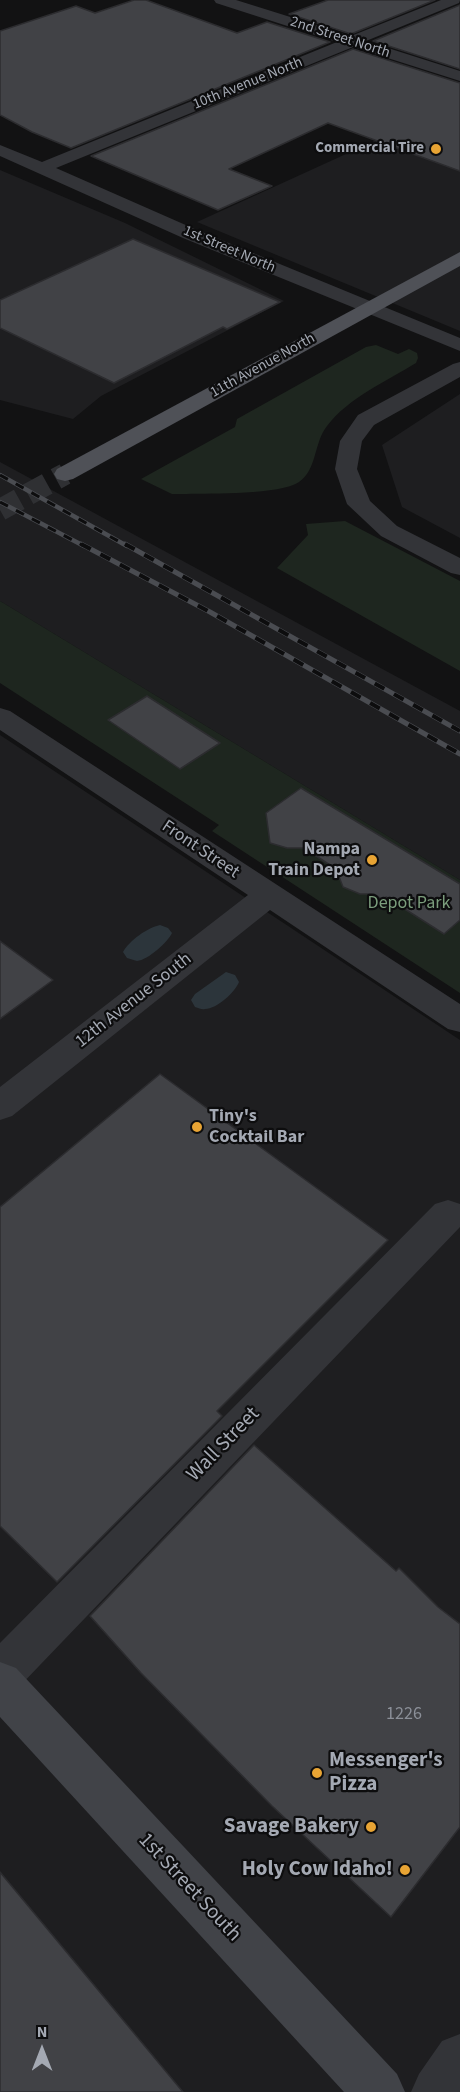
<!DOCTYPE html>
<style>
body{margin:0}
#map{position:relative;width:460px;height:2092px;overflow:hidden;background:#121213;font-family:"Source Sans 3",sans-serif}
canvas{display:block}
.north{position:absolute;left:12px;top:2020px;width:60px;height:60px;-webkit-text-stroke:4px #0d0d0e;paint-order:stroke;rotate:0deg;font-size:16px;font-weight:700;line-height:24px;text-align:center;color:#a4a9b3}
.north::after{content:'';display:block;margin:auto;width:21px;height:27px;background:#a4a9b3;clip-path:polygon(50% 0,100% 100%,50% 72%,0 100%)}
</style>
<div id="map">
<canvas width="460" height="2092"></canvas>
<div class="north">N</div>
</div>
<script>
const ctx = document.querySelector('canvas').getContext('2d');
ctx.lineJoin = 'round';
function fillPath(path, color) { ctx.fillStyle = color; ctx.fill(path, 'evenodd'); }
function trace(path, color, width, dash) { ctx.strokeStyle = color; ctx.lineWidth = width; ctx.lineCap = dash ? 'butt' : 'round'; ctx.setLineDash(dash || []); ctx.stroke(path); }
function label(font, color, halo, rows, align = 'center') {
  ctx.font = font + ' "Source Sans 3",sans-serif'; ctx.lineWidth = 4.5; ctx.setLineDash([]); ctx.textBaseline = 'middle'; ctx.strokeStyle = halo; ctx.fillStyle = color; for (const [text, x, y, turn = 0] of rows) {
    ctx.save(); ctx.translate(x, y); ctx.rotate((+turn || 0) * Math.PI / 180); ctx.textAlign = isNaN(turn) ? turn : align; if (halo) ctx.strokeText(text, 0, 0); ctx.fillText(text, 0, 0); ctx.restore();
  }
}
const built = new Path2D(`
 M 460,102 L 460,331 L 197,222 Z
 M 0,170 L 125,223 L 284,301 L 101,396 L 73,419 L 0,400 Z
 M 460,394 L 460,538 L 402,507 L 382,445 Z
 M 0,462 L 460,711 L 460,880 L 0,601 Z
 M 0,735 L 460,1040 L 460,2092 L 0,2092 Z`);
const green = new Path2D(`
 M 376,345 L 398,354 L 409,349 L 417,353 L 418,358 L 416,363 C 387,381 348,398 327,426 C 314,442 317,470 299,482 C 280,495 212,493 186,494 L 172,494 L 141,479 L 235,427 L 237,419 L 366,347 Z
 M 345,521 L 460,581 L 460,671 L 277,568 L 308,535 L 306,524 Z
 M 0,601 L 460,880 L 460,993 L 212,831 L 219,825 L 0,683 Z`);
const water = new Path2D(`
 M 160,925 L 168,928 L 172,933 C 168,942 148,960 137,961 C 136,961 128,958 127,958 L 123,952 C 130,940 147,928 160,925 Z
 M 226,972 L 235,975 L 239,982 C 235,992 217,1009 205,1009 C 202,1010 199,1008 195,1007 L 191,1000 L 195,994 Z`);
const building = new Path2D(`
 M 134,0 L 146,0 L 237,33 L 267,22 L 330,42 L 71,148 L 32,132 L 0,115 L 0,31 L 76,6 L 95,13 Z
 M 328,0 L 435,0 L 351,34 L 289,14 Z
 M 460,5 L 460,69 L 373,41 Z
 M 353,49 L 460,83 L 460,171 L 328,123 L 229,169 L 272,186 L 218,210 L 91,156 Z
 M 133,239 L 280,302 L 227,329 L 223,327 L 114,383 L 0,328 L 0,300 Z
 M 147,696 L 220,743 L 180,769 L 108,720 Z
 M 301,788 L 460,884 L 460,920 L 444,934 L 386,897 L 383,900 L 374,894 L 360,894 L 343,887 L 336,869 L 304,848 L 287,848 L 270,843 L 266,813 Z
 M 0,941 L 53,980 L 0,1019 Z
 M 160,1074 L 388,1240 L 217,1411 L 222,1416 L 57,1582 L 0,1526 L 0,1207 Z
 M 254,1445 L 396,1571 L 399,1568 L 438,1607 L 460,1624 L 460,1827 L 391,1917 L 272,1806 L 141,1673 L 90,1616 Z
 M 0,1872 L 183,2092 L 0,2092 Z`);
const primaryTunnel = new Path2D(`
 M 0,510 L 65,474`);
const street = new Path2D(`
 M 214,0 L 236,0 L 351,36 L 441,0 L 460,0 L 459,3 L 366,41 L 460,71 L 460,81 L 353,47 L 56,168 L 197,230 L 460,338 L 460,351 L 183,238 L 0,156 L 0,145 L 42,162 L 337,42 L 216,3 Z
 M 460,362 L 460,377 L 374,425 L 362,441 L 357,469 L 370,501 L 397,526 L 460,558 L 460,575 L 451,573 L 381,536 L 347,504 L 335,469 L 340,441 L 358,415 L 453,364 Z
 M 0,708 L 10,711 L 460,1004 L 460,1032 L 448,1029 L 270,910 L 12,1116 L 0,1120 L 0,1087 L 248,895 L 0,730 Z
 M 448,1200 L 460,1204 L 460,1227 L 16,1690 L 0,1696 L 0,1643 L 435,1204 Z
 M 460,2034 L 460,2092 L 411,2092 L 419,2074 L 442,2041 Z`);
const secondary = new Path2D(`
 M 0,1662 L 16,1668 L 397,2074 L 405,2092 L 344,2092 L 0,1717 Z`);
const primary = new Path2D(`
 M 460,252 L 460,266 L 73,479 L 65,481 L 57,479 L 54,474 L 57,469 Z`);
const railFar1 = new Path2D(`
 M 0,475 L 127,546
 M 0,502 L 84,546`);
const rail = new Path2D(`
 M 81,544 L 210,612 L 460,754
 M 125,544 L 460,731`);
const markers = [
 [436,149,6,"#e8a434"],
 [372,860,6,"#e8a434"],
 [197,1127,6,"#e8a434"],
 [317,1773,6,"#e8a434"],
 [371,1827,6,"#e8a434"],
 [405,1870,6,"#e8a434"]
];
const farStreetnames = [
 ["2nd Street North",340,38,18],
 ["10th Avenue North",248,84,-22],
 ["1st Street North",229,250,23],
 ["11th Avenue North",263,366,-29]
];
const farPoinames = [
 ["Commercial Tire",424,149]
];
const streetNames = [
 ["Front Street",200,850,34],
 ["12th Avenue South",134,1001,-38]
];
const poiNames = [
 ["Nampa",360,850],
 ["Train Depot",360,871],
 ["Tiny's",209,1117,"left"],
 ["Cocktail Bar",209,1138,"left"]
];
const parkNames = [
 ["Depot Park",409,904]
];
const nearNumbernames = [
 ["1226",404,1715]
];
const nearStreetnames = [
 ["Wall Street",224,1445,-46],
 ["1st Street South",189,1888,47]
];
const nearPoinames = [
 ["Messenger's",329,1761,"left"],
 ["Pizza",329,1785,"left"],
 ["Savage Bakery",359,1827],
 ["Holy Cow Idaho!",393,1870]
];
fillPath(built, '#1e1e20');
fillPath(green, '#1e261f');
fillPath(water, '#2c353b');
fillPath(building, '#414246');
trace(building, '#2c2c2f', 1.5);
trace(primaryTunnel, '#2f3033', 22, [22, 10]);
fillPath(street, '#333438');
fillPath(secondary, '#414348');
fillPath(primary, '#4f5157');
trace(railFar1, '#4a4c51', 4.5);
trace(rail, '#4a4c51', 5);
trace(railFar1, '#0d0d0e', 3, [9]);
trace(rail, '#0d0d0e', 4, [11]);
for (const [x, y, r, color] of markers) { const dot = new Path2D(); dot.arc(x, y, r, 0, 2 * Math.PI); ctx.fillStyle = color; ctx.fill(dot); trace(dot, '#0d0d0e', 2); }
label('15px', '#a4a9b3', '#0d0d0e', farStreetnames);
label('bold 15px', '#a4a9b3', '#0d0d0e', farPoinames, 'right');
label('18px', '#a4a9b3', '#0d0d0e', streetNames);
label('bold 18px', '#a4a9b3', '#0d0d0e', poiNames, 'right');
label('18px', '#7b9d7c', '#0d0d0e', parkNames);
label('18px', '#8b8f98', null, nearNumbernames);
label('21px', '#a4a9b3', '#0d0d0e', nearStreetnames);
label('bold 21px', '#a4a9b3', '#0d0d0e', nearPoinames, 'right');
</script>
